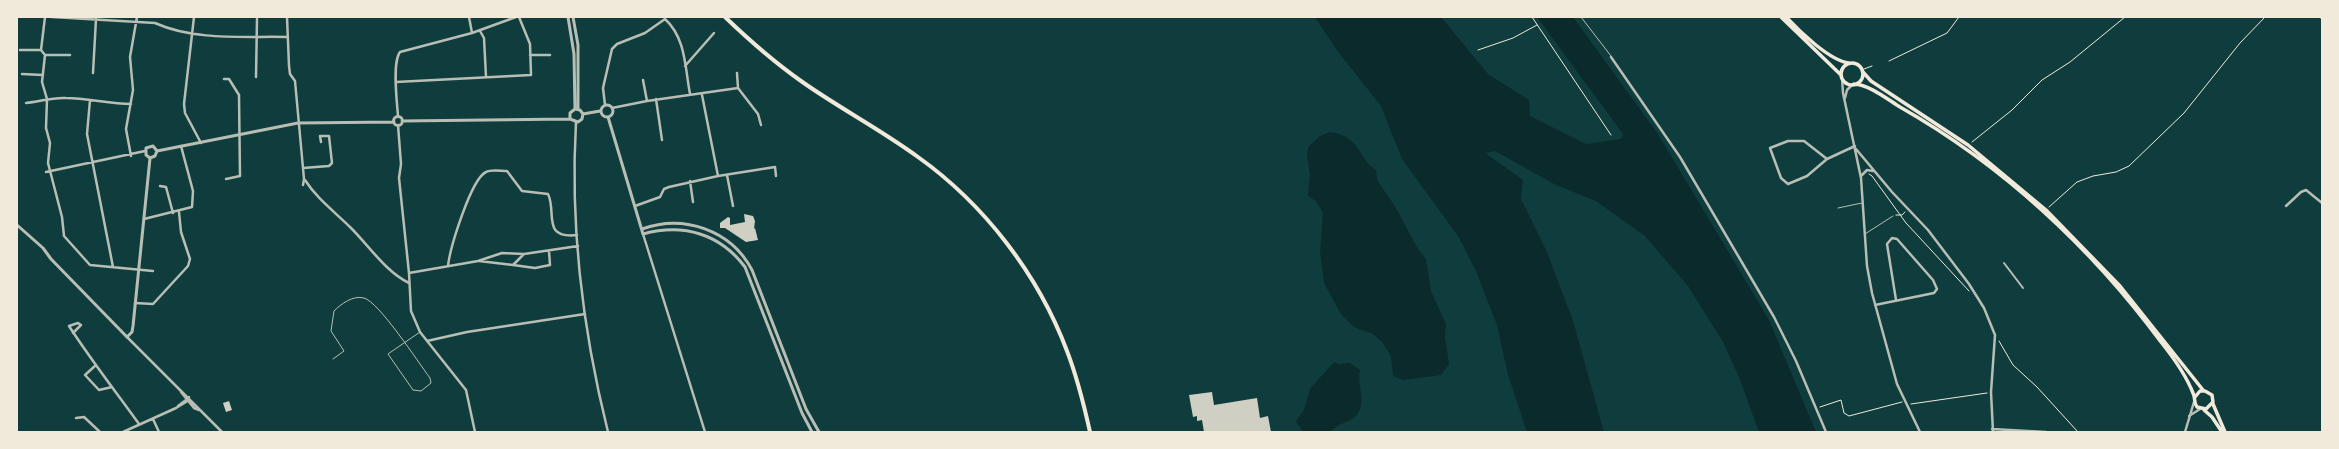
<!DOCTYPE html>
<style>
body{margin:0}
#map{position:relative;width:2339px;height:449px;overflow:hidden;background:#0f3d3e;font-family:Spectral,serif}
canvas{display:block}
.frame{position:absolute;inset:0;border:18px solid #f1e9da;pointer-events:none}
</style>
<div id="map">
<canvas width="2339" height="449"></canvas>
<div class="frame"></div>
</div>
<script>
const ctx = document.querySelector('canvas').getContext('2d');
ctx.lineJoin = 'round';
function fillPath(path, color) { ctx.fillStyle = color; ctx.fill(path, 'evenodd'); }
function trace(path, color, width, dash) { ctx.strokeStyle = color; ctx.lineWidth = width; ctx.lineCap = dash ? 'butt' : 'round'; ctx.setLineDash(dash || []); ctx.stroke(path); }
const water = new Path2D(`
 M 1315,17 L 1441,17 L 1488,74 L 1529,100 L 1530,116 L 1586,144 L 1621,139 L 1623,134 L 1537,17 L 1573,17 L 1658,134 L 1769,320 L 1816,432 L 1759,432 L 1739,377 L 1723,342 L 1688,286 L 1645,236 L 1596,201 L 1556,185 L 1495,151 L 1485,153 L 1523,180 L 1521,199 L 1547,252 L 1573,321 L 1604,432 L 1527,432 L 1508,375 L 1497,325 L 1476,271 L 1458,236 L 1402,159 L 1381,106 L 1336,49 Z
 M 1330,132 C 1362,137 1357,158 1376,170 L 1377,180 L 1396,208 L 1418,249 L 1426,259 L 1431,291 L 1446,324 L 1445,337 L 1449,364 L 1441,375 L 1403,380 L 1393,376 L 1391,356 L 1382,342 L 1373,334 L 1354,327 L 1341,314 L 1324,283 L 1320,251 L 1323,213 L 1316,201 L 1308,196 L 1310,174 L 1307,155 L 1308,147 L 1320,136 Z
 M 1334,362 L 1339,364 L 1350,363 L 1360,370 C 1356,386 1368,401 1356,416 C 1350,422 1339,423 1332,430 L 1332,432 L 1303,432 L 1296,421 L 1304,410 L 1310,389 Z`);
const building = new Path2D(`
 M 744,214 L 753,216 L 755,221 L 754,229 L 755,228 L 758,240 L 746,242 L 725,228 L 720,228 L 720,223 L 728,217 L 730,218 L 730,225 L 745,222 Z
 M 1212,392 L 1214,405 L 1257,398 L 1260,418 L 1268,416 L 1271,432 L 1204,432 L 1202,420 L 1197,421 L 1197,416 L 1193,417 L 1189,395 Z
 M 229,401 L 232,410 L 226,412 L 223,403 Z`);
const path = new Path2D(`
 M 1532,17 L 1611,135
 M 1478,50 L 1513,38 L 1537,25
 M 1889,61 L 1947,33 L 1959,17
 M 1864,69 L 1872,66
 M 1972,142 L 2012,110 L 2042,80 L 2070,62 L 2125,17
 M 1869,174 L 1872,176 L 1906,223 L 1969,291
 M 2049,207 L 2077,182 L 2093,176 L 2116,172 L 2129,166 L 2184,113 L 2240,43 L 2265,17
 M 1896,215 L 1902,215 L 1905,212
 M 1999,341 L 2013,365 L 2037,387 L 2078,432
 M 1911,404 L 1987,393
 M 1820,407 L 1841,400 L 1844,413 L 1849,416 L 1902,402`);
const service = new Path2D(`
 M 1581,17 L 1611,56
 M 1838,208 L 1862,203
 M 1865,234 L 1893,216
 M 333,359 L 344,351 L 331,331 L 334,311 C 341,304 353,295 364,298 C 379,302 418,362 430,378 L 431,383 L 421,391 L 413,390 L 388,354 L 420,332`);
const pedestrian = new Path2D(`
 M 2004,263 L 2023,288`);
const minor = new Path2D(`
 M 45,17 L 41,50 L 45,55 L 42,82 L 47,99 L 46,128 L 50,143 L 48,163 L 62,217 L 64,236 L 90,265 L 153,271
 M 52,17 L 155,23 C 195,41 244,36 288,37
 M 194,17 L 184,104 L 185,113 L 201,143
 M 287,17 L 289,66 L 290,74 L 295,81 L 304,179 L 303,185
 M 469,17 L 472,33
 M 480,31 L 484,38 L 486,77
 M 20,50 L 41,50
 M 45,55 L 70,55
 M 530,55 L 550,55
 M 1611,57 L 1680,157 L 1774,317 L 1796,361 L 1826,432
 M 685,66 L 714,33
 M 93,73 L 96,19
 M 737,73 L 738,88 L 758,114 L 761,125
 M 22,74 L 43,75
 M 256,77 L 257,19
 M 1842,78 L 1843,93 L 1861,178 L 1867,266 L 1872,293 L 1897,384 L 1920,432
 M 224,79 L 229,79 L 239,95 L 240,176 L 226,179
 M 643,80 L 647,101
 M 396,82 L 531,75 L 530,44 L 519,17
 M 1845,98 L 1847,90 L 1853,84
 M 656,99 L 662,140
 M 90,100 L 87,134 L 113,267
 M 26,103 C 39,102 52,97 66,98 C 88,98 109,104 131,104
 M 605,105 L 603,88 L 612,49 L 617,44 L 645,33 L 665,19 C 686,38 685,68 690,94
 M 612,108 L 647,101 L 738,88
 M 398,116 C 397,103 392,62 400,52 L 472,33 L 516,17
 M 576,122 C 570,225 583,332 608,432
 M 398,125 L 401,164 L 399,178 L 409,273 L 411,311 L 420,332 L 466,390 L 475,432
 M 1856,149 L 1892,192 L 1928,230 L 1969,284 L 1984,308 L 1995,335 L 1991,392 L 1993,432
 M 131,156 L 126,129 L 133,90 L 130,57 L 137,17
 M 1827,159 L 1804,141 L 1788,141 L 1770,148 L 1781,178 L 1788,184 L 1807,176 L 1827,159 L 1855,146
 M 303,168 L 329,166 L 332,163 L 329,136 L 320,136 L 321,142
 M 46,172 L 145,151
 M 727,175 L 733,206
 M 718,176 L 775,167 L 776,176
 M 1861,176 L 1867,170 L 1873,171
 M 305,180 C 317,199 335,212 351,228 C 369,246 386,272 409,283
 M 690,181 L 693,202
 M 160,186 L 166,187 L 173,213
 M 635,206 L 660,197 L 664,189 L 669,187 L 718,176 L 702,95
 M 2286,206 L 2301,192 L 2306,190 L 2322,203
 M 144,219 L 192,207 L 193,191 L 181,146
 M 643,234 L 705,432
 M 479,261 L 513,265 L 523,255
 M 513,265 L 535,268 L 550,265 L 549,251
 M 448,266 C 450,248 471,179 486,172 C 491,169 501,171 507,171 L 522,191 L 548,194 C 557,212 541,239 577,235
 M 409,273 L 478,261 L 502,253 L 524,254 L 578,246
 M 135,303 L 153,304 L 188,266 L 190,259 L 181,232 L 179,212
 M 1875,305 L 1934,293 L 1937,289 L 1933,280 L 1897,239 L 1892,238 L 1887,244 L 1896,300
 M 73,333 L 81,325 L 78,323 L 69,326 C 91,360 116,392 139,424
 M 127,337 L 222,432
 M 427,341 L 467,332 L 585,314
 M 96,365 L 85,375 L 99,390 L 112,387
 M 181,392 L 194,408 L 199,410
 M 178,406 L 186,400
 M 2189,416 L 2200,409
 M 76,418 L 84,417 L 100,432
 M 153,419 L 159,432
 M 1992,429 L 2046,432
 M 123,432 L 176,408 L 186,402 L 189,397
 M 2185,432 L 2194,402`);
const tertiary = new Path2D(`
 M 568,17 L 574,54 L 575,109
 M 573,17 L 578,45 L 578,109
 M 2321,17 L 2322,18
 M601 111a6 6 0 1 1 12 0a6 6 0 1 1-12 0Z
 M 583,114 L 600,111
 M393.5 121a4.5 4.5 0 1 1 9 0a4.5 4.5 0 1 1-9 0Z
 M 608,117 L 643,234 C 684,223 720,234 745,267 L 802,413 L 812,432
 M 570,119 L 570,113 L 575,109 L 580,110 L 583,114
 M 570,119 L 578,122 L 582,119 L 583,114
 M 402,121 L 570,119
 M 157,151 L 298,123 L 394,122
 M 150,158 L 146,155 L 146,148 L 153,146 L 157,151
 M 150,158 L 155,156 L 157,151
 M 17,225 L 43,248 L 51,259 L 127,337 L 132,332 L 133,326 L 150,158
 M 642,229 C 684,214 731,230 752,270 L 806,409 L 819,432`);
const secondary = new Path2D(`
 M 1781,17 L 1841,75
 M 1786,17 C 1799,31 1830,61 1849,63
 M1841 74a11 11 0 1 1 22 0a11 11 0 1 1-22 0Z
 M 1863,72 L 1871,81 L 1968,145 L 2046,210 L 2120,286 L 2203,390
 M 1854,84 C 1870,85 1887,99 1900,107 C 2002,165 2091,247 2161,342 C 2173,357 2186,375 2193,393 C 2196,398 2193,402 2197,407 L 2206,409 L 2213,402 L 2212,395 L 2205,391 L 2200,391 L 2195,397
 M 2213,404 L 2225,432
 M 2204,410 L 2212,417 L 2222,432`);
const primary = new Path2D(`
 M 725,17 C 749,40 774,62 801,81 C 839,108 880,129 918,157 C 984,204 1038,274 1067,351 C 1077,377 1084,405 1090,432`);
fillPath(water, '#0a2a2b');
fillPath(building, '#cfcfc3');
trace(path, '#f1e9da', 1);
trace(service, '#b8beb3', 1);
trace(pedestrian, '#b8beb3', 2);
trace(minor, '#b8beb3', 2.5);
trace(tertiary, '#b8beb3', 3);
trace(secondary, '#f1e9da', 3.5);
trace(primary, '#f1e9da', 4);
</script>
